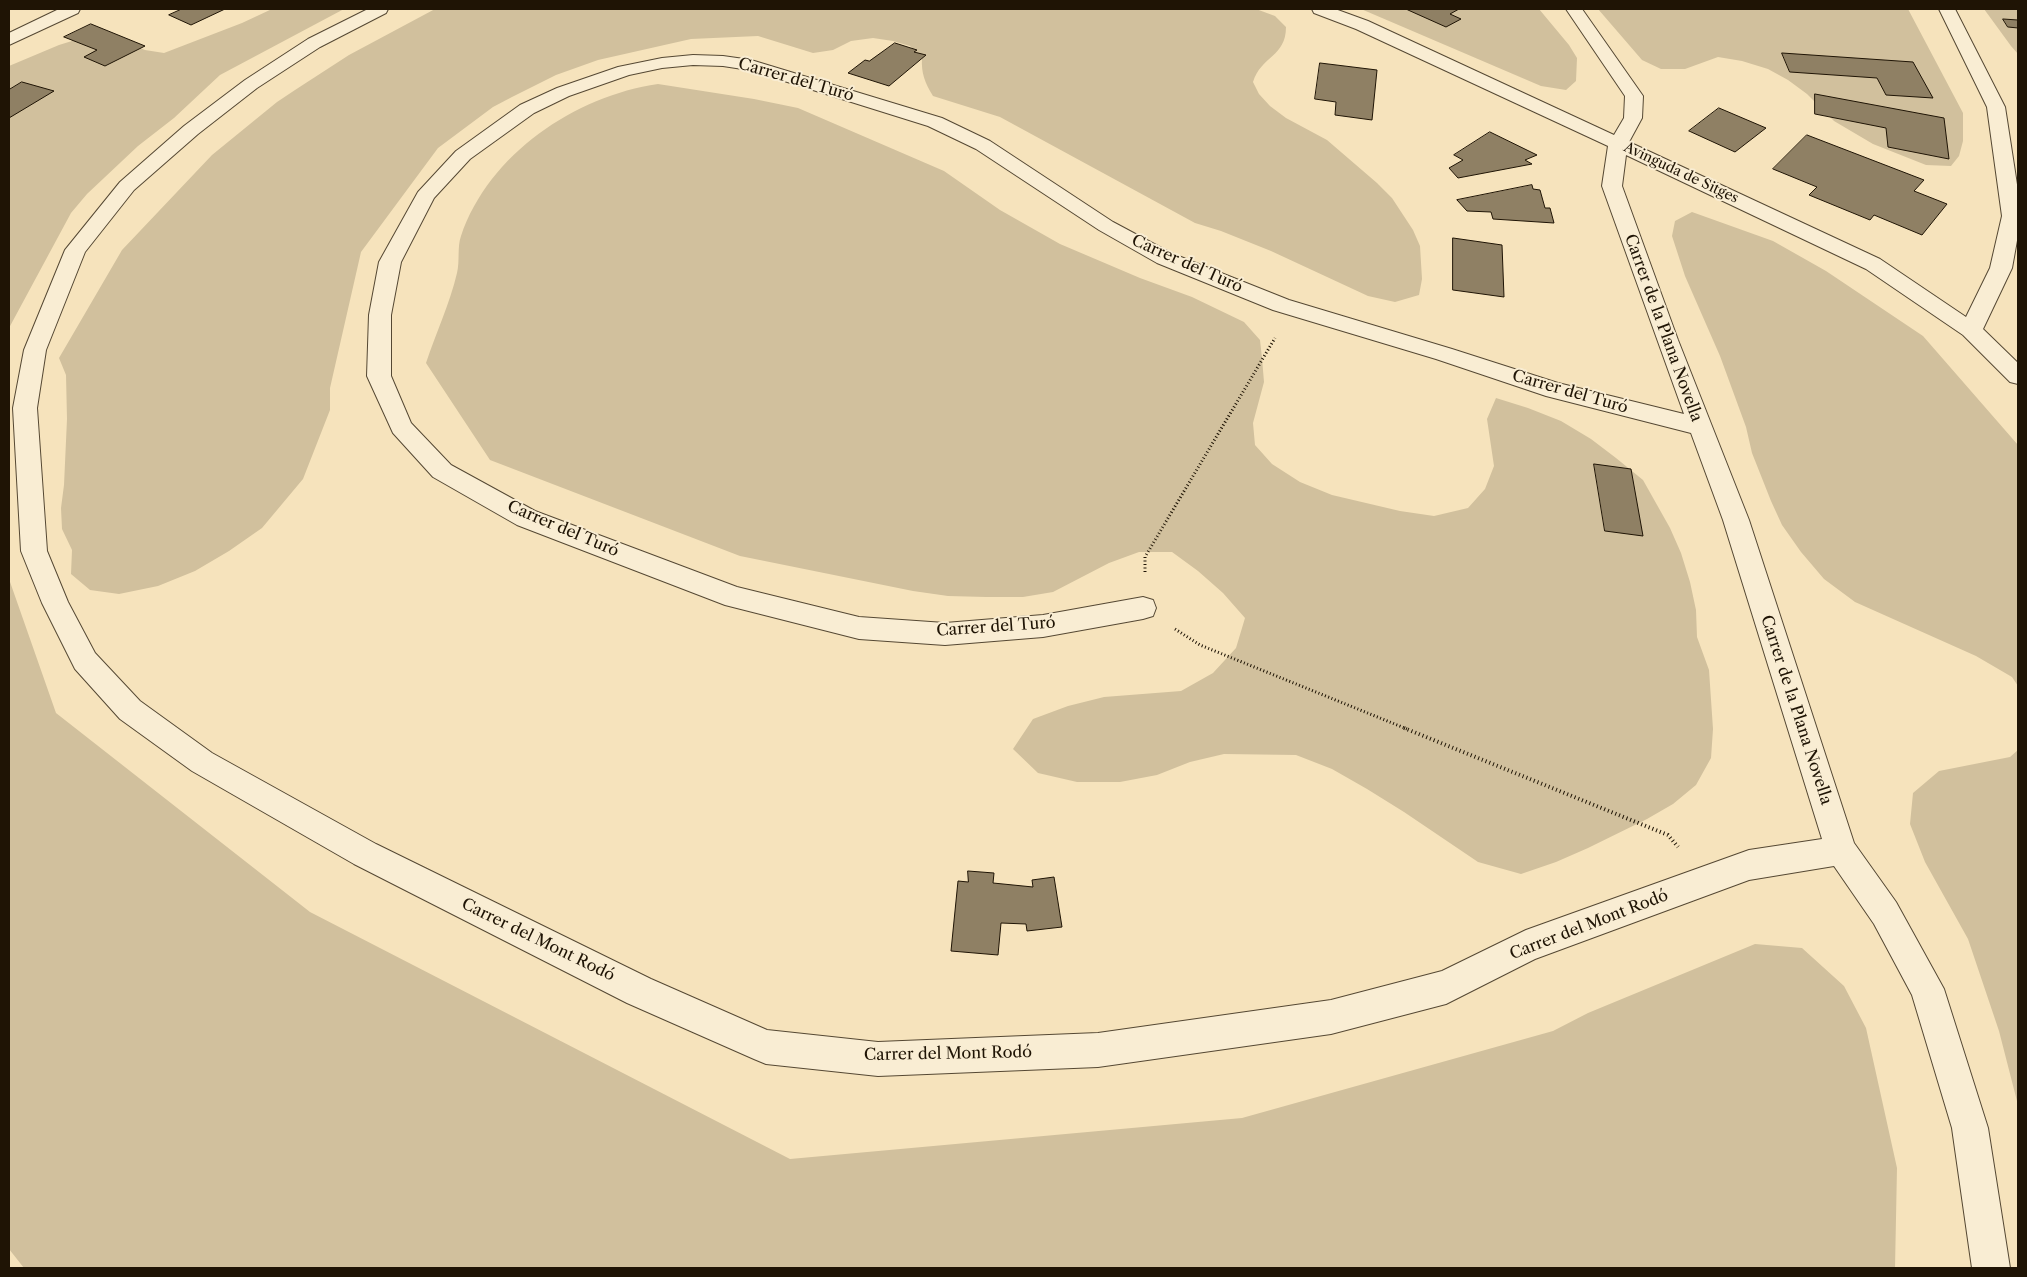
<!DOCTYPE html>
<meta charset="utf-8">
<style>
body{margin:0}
#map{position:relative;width:2027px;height:1277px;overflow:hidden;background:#f6e3bc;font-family:"Libre Caslon Text",serif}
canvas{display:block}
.frame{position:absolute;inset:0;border:10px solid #1f1405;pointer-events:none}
</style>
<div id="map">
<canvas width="2027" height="1277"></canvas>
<div class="frame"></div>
</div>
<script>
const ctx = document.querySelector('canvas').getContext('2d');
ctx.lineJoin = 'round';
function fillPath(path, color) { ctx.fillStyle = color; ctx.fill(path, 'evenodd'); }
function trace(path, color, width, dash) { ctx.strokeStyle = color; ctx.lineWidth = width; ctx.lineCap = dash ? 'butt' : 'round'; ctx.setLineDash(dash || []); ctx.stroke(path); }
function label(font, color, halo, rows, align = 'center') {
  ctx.font = font + ' "Libre Caslon Text",serif'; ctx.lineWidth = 4; ctx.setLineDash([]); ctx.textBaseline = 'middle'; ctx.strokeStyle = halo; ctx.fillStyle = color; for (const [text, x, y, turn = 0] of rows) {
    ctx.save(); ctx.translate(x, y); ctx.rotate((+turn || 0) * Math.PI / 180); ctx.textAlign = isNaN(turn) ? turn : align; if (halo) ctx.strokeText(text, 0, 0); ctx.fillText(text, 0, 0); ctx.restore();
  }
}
const green = new Path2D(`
 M 272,9 L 344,9 L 220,75 L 174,118 L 138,146 L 87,194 L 71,213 L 9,328 L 9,66 L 59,45 L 88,36 L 128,43 L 145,50 L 164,53 L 242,23 Z
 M 435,9 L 1256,9 L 1275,16 L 1286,27 C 1286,57 1261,56 1253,82 L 1259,94 L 1270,106 L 1286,118 L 1327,140 L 1377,183 L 1392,198 L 1413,230 L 1420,246 L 1422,279 L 1419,295 L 1395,302 L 1368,296 L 1271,251 L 1221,231 L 1195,223 L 1000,117 L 933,96 C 925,83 921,73 922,58 L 910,46 L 893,41 L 873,38 L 851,41 L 833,50 L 813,53 L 758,36 L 691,39 L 598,60 L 556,75 L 512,97 L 493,107 L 438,148 L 361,252 L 330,388 L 330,410 L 303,479 L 262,528 L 229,551 L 195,571 L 158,586 L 119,594 L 90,590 L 71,574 L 72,550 L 62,529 L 61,508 L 64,485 L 67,419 L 66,375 L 59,358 L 122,250 L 212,155 L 277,102 L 295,90 L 349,55 Z
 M 1361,9 L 1539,9 L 1569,45 L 1577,58 L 1576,81 L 1566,90 L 1541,86 Z
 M 1598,9 L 1908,9 L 1963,113 L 1963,141 L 1959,156 L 1951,166 L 1926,165 L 1873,144 L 1834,121 L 1807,94 L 1788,80 L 1768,69 L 1742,61 L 1718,57 L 1685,69 L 1661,69 L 1642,60 Z
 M 1984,9 L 2018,9 L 2018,54 L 2011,46 Z
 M 658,84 L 754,99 L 798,108 L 944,171 L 1000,210 L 1060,244 L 1140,278 L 1192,297 L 1244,322 L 1260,340 L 1262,358 L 1264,382 L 1253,423 L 1255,445 L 1272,464 L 1300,482 L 1332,495 L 1400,511 L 1434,516 L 1468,508 L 1485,489 L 1494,466 L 1487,419 L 1496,398 L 1528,408 L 1561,421 L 1591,439 L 1616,458 L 1643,480 L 1670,528 L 1681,553 L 1690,582 L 1696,610 L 1697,637 L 1709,670 L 1713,729 L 1711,758 L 1696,785 L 1673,804 L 1647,819 L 1588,848 L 1556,862 L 1521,874 L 1478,862 L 1404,812 L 1367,789 L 1332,769 L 1296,755 L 1224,754 L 1190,762 L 1157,775 L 1120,782 L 1077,782 L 1038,773 L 1013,749 L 1033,719 L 1068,706 L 1104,697 L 1181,691 L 1213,673 L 1236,648 L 1245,618 L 1223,593 L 1198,571 L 1172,552 L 1139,552 L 1109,563 L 1053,592 L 1023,597 L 986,597 L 948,596 L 913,591 L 740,556 L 490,460 L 426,363 C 436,333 450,303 457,273 C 460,261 457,247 461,236 C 489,154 575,96 658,84 Z
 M 1692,212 L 1773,241 L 1826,271 L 1923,336 L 2018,445 L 2018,686 L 2012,677 L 1976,656 L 1855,602 L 1824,579 L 1801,552 L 1782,525 L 1771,501 L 1752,453 L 1746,427 L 1720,356 L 1685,276 L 1672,236 L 1675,221 Z
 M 9,579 L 56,713 L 310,912 L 790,1159 L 1242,1118 L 1553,1031 L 1588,1013 L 1755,944 L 1802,948 L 1844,986 L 1866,1028 L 1897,1168 L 1895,1268 L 24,1268 L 9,1249 Z
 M 2018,750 L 2018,1105 L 1999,1031 L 1968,939 L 1925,862 L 1910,824 L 1913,793 L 1939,771 L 2010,757 Z`);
const building = new Path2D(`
 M 182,9 L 225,9 L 191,25 L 169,15 Z
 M 1410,9 L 1459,9 L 1450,14 L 1461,19 L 1446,27 L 1408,10 Z
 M 2003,19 L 2018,20 L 2018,28 L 2008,27 Z
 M 91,24 L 145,46 L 105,66 L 84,57 L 97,50 L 64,37 Z
 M 895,43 L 917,50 L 914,52 L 926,55 L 889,86 L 848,73 L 865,60 L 869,61 Z
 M 1782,53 L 1913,62 L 1933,98 L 1886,95 L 1877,78 L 1790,72 Z
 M 1320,63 L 1377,70 L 1372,120 L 1335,115 L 1336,102 L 1315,99 Z
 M 22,82 L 54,91 L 9,118 L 9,90 Z
 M 1815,94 L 1944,118 L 1949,159 L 1888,147 L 1886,128 L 1815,114 Z
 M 1719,108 L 1766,128 L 1735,152 L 1689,131 Z
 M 1490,132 L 1537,155 L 1525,160 L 1532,164 L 1458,178 L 1449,168 L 1463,160 L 1454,155 Z
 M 1807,135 L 1924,180 L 1914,191 L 1947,204 L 1922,235 L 1874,215 L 1870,220 L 1809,195 L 1817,187 L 1773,169 Z
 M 1532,185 L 1533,189 L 1540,190 L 1545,208 L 1550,208 L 1554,223 L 1493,219 L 1491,212 L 1467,211 L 1457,200 Z
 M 1453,238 L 1502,245 L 1504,297 L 1453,290 Z
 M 1594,464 L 1631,469 L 1643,536 L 1605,531 Z
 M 968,871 L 994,873 L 993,883 L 1033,887 L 1032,880 L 1054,877 L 1062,927 L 1027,931 L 1026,924 L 1001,923 L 998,955 L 951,951 L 958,881 L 968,882 Z`);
const pathFar1 = new Path2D(`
 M 1145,572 L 1145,557 L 1275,338
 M 1175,629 L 1200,645 L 1407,729`);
const path = new Path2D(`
 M 1404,728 L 1668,835 L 1678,847`);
const minor = new Path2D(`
 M 59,9 L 80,9 L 78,13 L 9,45 L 9,33 Z
 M 368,9 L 388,9 L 386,13 L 320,47 L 257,88 L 198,134 L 134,190 L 85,252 L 46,350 L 37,408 L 47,551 L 68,602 L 95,653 L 140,701 L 212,753 L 376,844 L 651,979 L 767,1030 L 878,1042 L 1098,1033 L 1331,1000 L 1442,971 L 1526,930 L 1749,850 L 1822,839 L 1723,520 L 1691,433 L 1546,396 L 1436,359 L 1273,310 L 1157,263 L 1099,230 L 976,149 L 928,126 L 749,70 L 723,66 L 693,65 L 662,68 L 629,75 L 569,96 L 534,113 L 470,159 L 434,198 L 401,262 L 391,315 L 391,376 L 411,423 L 451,465 L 535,511 L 737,587 L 859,617 L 945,623 L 1043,615 L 1143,597 L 1153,600 L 1156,608 L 1153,616 L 1143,619 L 1043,637 L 945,645 L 859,639 L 725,605 L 517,525 L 433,477 L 393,433 L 367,376 L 369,315 L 379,262 L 418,192 L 456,151 L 520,105 L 557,88 L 618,67 L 662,58 L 693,55 L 723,56 L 751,60 L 942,118 L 990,141 L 1113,222 L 1171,253 L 1289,300 L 1452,349 L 1558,383 L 1684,414 L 1602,186 L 1608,146 L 1356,29 L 1314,13 L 1312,9 L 1335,9 L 1368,21 L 1614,135 L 1624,118 L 1625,96 L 1566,9 L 1582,9 L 1643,96 L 1642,118 L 1629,142 L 1880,259 L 1966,317 L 1990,268 L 2002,216 L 1987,107 L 1939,9 L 1955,9 L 2005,107 L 2018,191 L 2018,235 L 2012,268 L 1983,329 L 2018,363 L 2018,384 L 2010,382 L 1963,335 L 1866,269 L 1626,155 L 1622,186 L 1678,340 L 1749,520 L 1854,843 L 1896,902 L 1944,989 L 1988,1128 L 2010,1268 L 1972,1268 L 1952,1128 L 1912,995 L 1874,924 L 1834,866 L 1749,880 L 1535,959 L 1446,1004 L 1331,1034 L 1098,1067 L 878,1076 L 766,1064 L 754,1059 L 627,1003 L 354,864 L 192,771 L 120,719 L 75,669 L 42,603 L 21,551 L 13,408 L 24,350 L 65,250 L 120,182 L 184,126 L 245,80 L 308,39 Z`);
const farStreetnames = [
 ["Avinguda de Sitges",1681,173,25]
];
const streetNames = [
 ["Carrer del Turó",796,80,16],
 ["Carrer del Turó",1187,264,24],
 ["Carrer de la Plana Novella",1663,328,70],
 ["Carrer del Turó",1570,392,16],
 ["Carrer del Turó",563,529,23],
 ["Carrer del Turó",996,627,-4],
 ["Carrer de la Plana Novella",1796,710,72],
 ["Carrer del Mont Rodó",1589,925,-21],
 ["Carrer del Mont Rodó",538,940,26],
 ["Carrer del Mont Rodó",948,1054,-1]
];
fillPath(green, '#d1c09d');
fillPath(building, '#8f8064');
trace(building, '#1f1405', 1);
trace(minor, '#554833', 2);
trace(pathFar1, '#1f1405', 3, [1, 2.5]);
trace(path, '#1f1405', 4, [1, 3]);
fillPath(minor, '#f9edd3');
label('14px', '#1f1405', '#f9edd3', farStreetnames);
label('16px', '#1f1405', '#f9edd3', streetNames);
</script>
